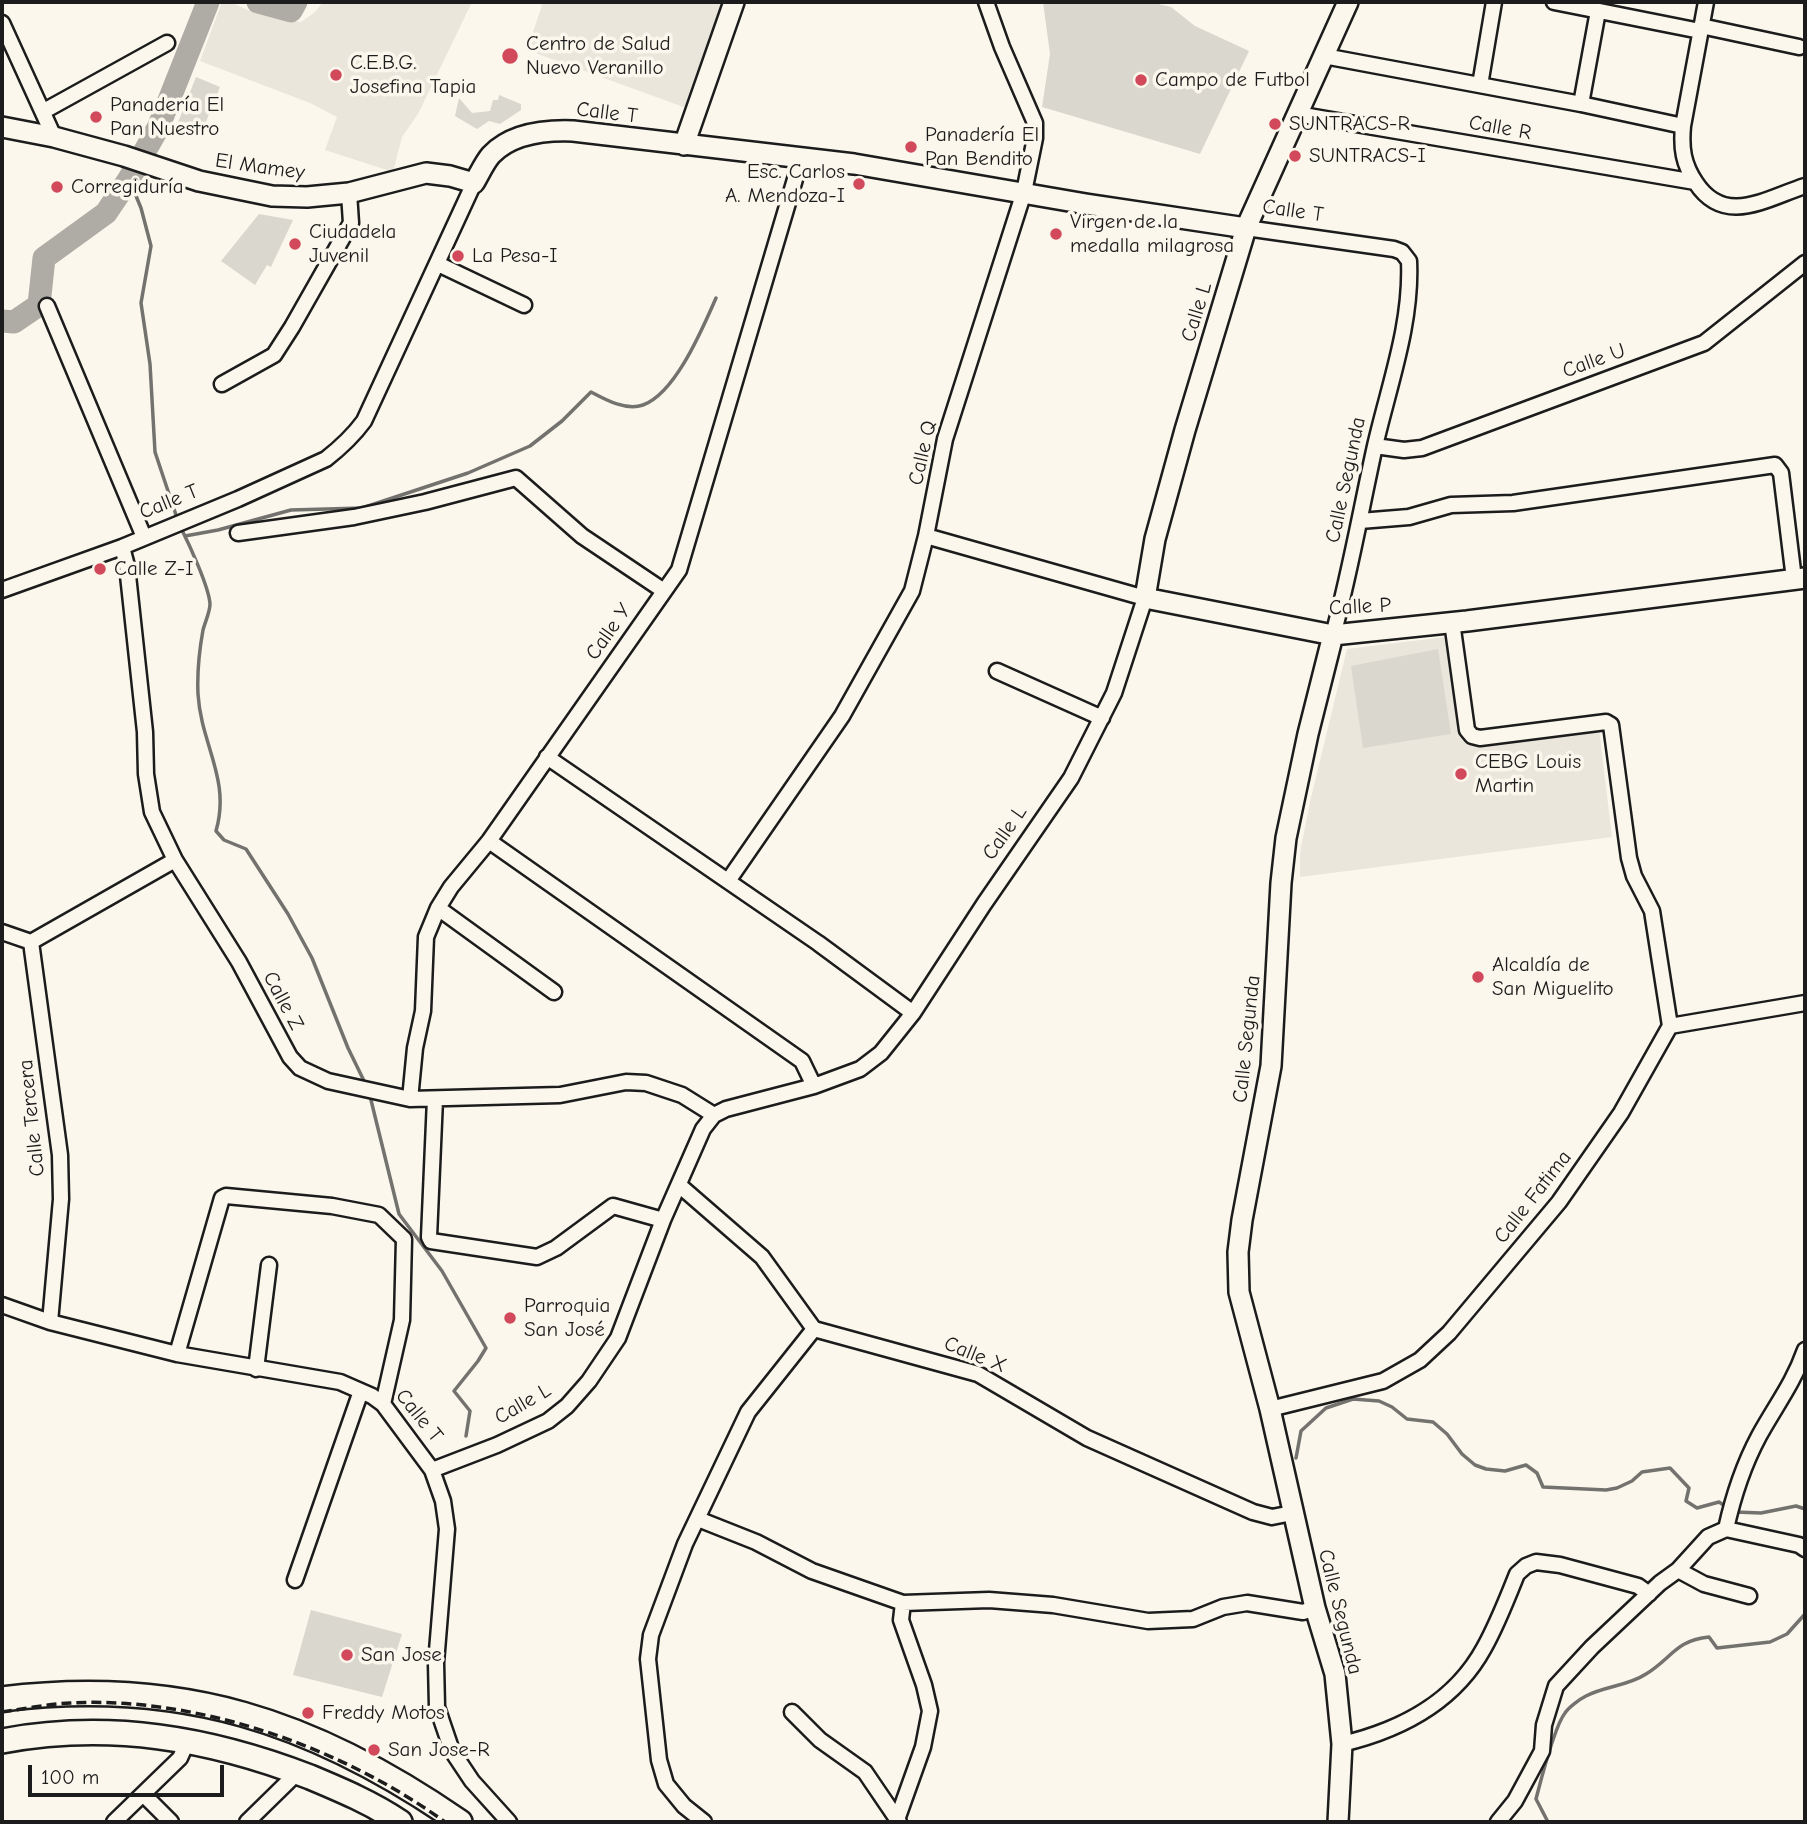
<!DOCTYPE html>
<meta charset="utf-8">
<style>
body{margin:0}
#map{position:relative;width:1807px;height:1824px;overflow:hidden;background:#fbf7ec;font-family:"Comic Neue",sans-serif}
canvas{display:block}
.frame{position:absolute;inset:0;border:4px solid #1c1c1c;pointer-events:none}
.scale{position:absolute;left:28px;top:1765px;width:196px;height:32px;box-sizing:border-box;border:4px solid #1c1c1c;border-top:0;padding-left:9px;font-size:21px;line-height:24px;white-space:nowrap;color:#1c1c1c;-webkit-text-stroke:5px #fbf7ec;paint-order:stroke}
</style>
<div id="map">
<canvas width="1807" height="1824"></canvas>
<div class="frame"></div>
<div class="scale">100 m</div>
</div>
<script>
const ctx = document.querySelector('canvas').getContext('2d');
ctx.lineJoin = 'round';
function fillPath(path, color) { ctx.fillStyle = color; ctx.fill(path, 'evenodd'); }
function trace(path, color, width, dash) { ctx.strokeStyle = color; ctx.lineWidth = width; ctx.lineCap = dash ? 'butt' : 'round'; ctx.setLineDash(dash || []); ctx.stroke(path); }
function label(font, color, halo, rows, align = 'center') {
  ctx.font = font + ' "Comic Neue",sans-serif'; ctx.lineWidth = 7; ctx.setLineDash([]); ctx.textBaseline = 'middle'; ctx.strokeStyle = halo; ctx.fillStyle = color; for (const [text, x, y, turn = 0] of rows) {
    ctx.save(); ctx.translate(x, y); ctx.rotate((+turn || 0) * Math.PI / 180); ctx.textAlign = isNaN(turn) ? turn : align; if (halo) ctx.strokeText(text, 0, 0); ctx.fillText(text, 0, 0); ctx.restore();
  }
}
const built = new Path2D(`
 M 222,2 L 230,2 L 250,11 L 301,22 L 315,12 L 323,2 L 472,2 L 418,114 L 402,137 L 393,172 L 325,150 L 337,117 L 310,103 L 200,61 Z
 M 534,2 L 727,2 L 689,109 L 527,50 L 542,5 Z
 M 1453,636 L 1470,746 L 1599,729 L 1612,837 L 1300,877 L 1300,852 L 1310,802 L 1347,649 Z`);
const green = new Path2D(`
 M 1043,2 L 1150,2 L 1171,7 L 1195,26 L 1249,51 L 1200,154 L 1042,107 L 1050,54 Z
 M 196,77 L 220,87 L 201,134 L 177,125 Z
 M 499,95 L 521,104 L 521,110 L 500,124 L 489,121 L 477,129 L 455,116 L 459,98 L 472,113 L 490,111 L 493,100 L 498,100 Z
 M 259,214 L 293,220 L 271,267 L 267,265 L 255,285 L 221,261 Z
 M 1438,649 L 1451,734 L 1363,748 L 1351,666 Z
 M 311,1610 L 402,1634 L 382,1697 L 293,1675 Z`);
const stream = new Path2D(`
 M 129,179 L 141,208 L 151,246 L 141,303 L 150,364 L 155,452 L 178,521
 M 181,528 C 189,544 209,587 210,604 C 210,612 205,622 203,630 C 199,652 197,672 198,694 C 201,745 231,779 216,831 L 224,840 L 246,849 L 288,914 L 312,958 L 348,1048 L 366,1085
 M 185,536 L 218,530 L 291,510 L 362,508 L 468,473 L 530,446 L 562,421 L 591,392 C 606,400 626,411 643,405 C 676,393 703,327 716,298
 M 370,1096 L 399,1214 L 442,1271 L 486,1348 L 478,1361 L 454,1391 L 470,1411 L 466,1436
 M 1296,1458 L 1301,1431 L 1326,1408 L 1353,1399 L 1379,1401 L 1392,1407 L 1407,1419 L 1433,1422 L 1447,1434 L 1462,1454 L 1475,1465 L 1486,1469 L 1505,1471 L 1526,1465 L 1537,1473 L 1543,1487 L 1606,1490 L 1617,1488 L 1632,1481 L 1642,1472 L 1670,1468 L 1689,1488 L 1686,1501 L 1697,1508 L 1719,1502 L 1728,1508
 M 1735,1512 L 1761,1513 L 1796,1506 L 1805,1509
 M 1548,1822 L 1536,1799 C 1541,1780 1554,1727 1565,1713 C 1569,1707 1580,1699 1586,1696 C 1605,1686 1628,1686 1646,1674 C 1671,1659 1676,1640 1709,1637 L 1717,1648 L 1770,1642 L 1787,1634 L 1805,1614`);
const river = new Path2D(`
 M 258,2 L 291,11 L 296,2
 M 2,321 L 14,322 L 39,305 L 44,258 L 106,213 L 129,179 L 158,128 L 208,2`);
const street = new Path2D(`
 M 1554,2 L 1700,31
 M 1706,2 L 1683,126 C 1681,148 1683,164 1696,183 C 1725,227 1767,198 1805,186
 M 2,23 L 54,137
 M 1701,26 L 1799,47
 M 1324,56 L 1581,104 L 1683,126
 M 1480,85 L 1494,2
 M 1581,104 L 1598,11
 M 44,111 L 167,43
 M 1297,114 L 1695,182
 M 1246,228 L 1394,249 L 1402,252 L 1409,261 C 1412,324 1389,385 1375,446 C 1361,509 1350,573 1333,635
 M 438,264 L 524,305
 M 47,306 L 144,537
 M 222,384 L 274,355 L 292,327 L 351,223 L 349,193
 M 1375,446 L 1404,450 L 1422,448 L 1704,343 L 1805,263
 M 1360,521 L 1409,517 L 1451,505 L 1513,503 L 1775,465 L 1781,473 L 1794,579
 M 238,533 L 354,517 L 425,502 L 516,478 L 582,536 L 664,591
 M 122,547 L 127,566 L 145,732 L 146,774 L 152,812 L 175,860 L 239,962 L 290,1057 L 300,1068 L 328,1081 L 410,1099 L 560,1095 L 626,1082 L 646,1083 L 682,1095 L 714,1115
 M 2,590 L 122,547 L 238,499 L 326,459 C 340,448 353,436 364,421 L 474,183
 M 1452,622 L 1467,730 L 1472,736 L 1480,738 L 1606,722 L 1611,725 L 1629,858 L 1634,876 L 1652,911 L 1670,1026
 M 997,671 L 1102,718
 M 547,757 L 818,943 L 913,1013
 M 489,841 L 802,1061 L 814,1086
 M 728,881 L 842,716 L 912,591 L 926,536 L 945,439 L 1024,192 L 1035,138 L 1035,123 L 1002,47 L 986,2
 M 438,908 L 554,992
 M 2,932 L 31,942
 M 31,942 L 60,1155 L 61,1199 L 50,1322
 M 31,942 L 175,860
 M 1670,1026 L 1805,1003
 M 410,1099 L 415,1048 L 423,1011 L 426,937 L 438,908 L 451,887 L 489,841 L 679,570 L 801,159
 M 435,1099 L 429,1237 L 431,1241 L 537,1257 L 556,1248 L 613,1206 L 663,1220
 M 679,1185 L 762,1257 L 814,1329 L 978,1374 L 1087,1438 L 1253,1512 L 1272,1517 L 1292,1513
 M 2,1305 L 50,1322 L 177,1354 L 340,1382 L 372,1396 L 383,1404 L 432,1470 L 443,1501 L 447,1529 L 436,1663 L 437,1707 L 452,1751 L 472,1781 L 509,1822
 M 177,1354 L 222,1198 L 226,1196 L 332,1206 L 379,1215 L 404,1239 L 402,1320 L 383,1404
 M 256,1369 L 269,1265
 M 1270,1409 L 1383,1381 L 1420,1360 L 1449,1333 L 1559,1202 L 1621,1113 L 1670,1026
 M 432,1470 L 497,1445 L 548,1421 L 567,1406 L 589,1381 L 618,1338 L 663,1220 L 703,1129 L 714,1115 L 726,1109 L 814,1086 L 860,1069 L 881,1053 L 913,1013 L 984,904 L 1071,778 L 1114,693 L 1145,598 L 926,536
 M 698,1519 L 756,1542 L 812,1571 L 903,1603 L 989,1600 L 1053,1605 L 1148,1621 L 1193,1619 L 1223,1607 L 1247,1603 L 1303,1612 L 1315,1608
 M 1726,1529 C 1733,1497 1744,1464 1759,1436 C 1776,1405 1793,1384 1805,1350
 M 1678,1570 L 1704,1584 L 1749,1596
 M 295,1580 L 361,1391
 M 792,1712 L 820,1740 L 865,1772 L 899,1822
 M 1342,1744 C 1401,1730 1454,1703 1484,1648 C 1497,1625 1507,1599 1517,1574 L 1526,1566 L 1536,1562 L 1560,1565 L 1638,1586 L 1649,1594
 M 143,1794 L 171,1822
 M 898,1817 L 923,1747 L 930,1711 L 924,1685 L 901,1620 L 903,1603
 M 114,1822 L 180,1758 L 188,1740
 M 247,1822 L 297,1773
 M 704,1822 L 684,1806 L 666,1784 L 659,1760 L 648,1659 L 651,1635 L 685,1544 L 748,1412 L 814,1329
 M 1498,1822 L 1515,1801 L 1542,1751 L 1544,1725 L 1556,1686 L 1592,1647 L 1660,1583 L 1678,1570 L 1708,1537 L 1726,1529 L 1799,1545 L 1805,1549`);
const secondary = new Path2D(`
 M 1348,2 L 1246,228 L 1185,430 L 1155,539 L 1145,598 L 1333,635 L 1467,621 L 1805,578
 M 2,127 L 54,137 L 124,156 L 199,181 L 272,196 L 307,197 L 349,193 L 426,173 L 450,176 L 474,183 C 479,175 484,163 491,155 C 512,133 546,130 573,131 L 854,164 L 1086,204 L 1246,228
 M 684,145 L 734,2
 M 1333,635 L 1308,734 L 1286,838 L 1281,883 L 1271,1066 L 1242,1220 L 1238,1252 L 1239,1292 L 1270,1409 L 1315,1608 L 1335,1674 L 1342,1744 L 1338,1822`);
const primary = new Path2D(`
 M 2,1699 C 181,1677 314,1721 460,1822
 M 2,1741 C 109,1721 209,1738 310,1777 C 341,1790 372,1803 400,1822`);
const rail = new Path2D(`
 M 2,1712 C 24,1709 48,1704 70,1703 C 198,1696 343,1748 445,1822`);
const markers = [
 [510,56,9,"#d1495b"],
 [336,75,7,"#d1495b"],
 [1141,80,7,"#d1495b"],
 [96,117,7,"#d1495b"],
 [1275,124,7,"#d1495b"],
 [911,147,7,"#d1495b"],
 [1295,156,7,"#d1495b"],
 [859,184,7,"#d1495b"],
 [57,187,7,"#d1495b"],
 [1056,234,7,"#d1495b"],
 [295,244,7,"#d1495b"],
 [458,256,7,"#d1495b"],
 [100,569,7,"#d1495b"],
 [1461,774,7,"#d1495b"],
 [1478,977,7,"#d1495b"],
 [510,1318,7,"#d1495b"],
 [347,1655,7,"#d1495b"],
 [308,1713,7,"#d1495b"],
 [374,1750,7,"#d1495b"]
];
const poiNames = [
 ["Centro de Salud",526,44],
 ["Nuevo Veranillo",526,68],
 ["C.E.B.G.",350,63],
 ["Josefina Tapia",350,87],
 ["Campo de Futbol",1155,80],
 ["Panadería El",110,105],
 ["Pan Nuestro",110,129],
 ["SUNTRACS-R",1289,124],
 ["Panadería El",925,135],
 ["Pan Bendito",925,159],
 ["SUNTRACS-I",1309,156],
 ["Esc. Carlos",845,172,"right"],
 ["A. Mendoza-I",845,196,"right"],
 ["Corregiduría",71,187],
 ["Virgen de la",1070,222],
 ["medalla milagrosa",1070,246],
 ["Ciudadela",309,232],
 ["Juvenil",309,256],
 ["La Pesa-I",472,256],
 ["Calle Z-I",114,569],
 ["CEBG Louis",1475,762],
 ["Martin",1475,786],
 ["Alcaldía de",1492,965],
 ["San Miguelito",1492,989],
 ["Parroquia",524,1306],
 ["San José",524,1330],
 ["San Jose",361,1655],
 ["Freddy Motos",322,1713],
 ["San Jose-R",388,1750]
];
const streetNames = [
 ["Calle T",607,113,7],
 ["Calle R",1500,128,10],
 ["El Mamey",260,167,8],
 ["Calle T",1293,211,8],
 ["Calle L",1197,312,-73],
 ["Calle U",1594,361,-20],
 ["Calle Q",923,453,-77],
 ["Calle Segunda",1346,480,-78],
 ["Calle T",169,502,-22],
 ["Calle P",1360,607,-3],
 ["Calle Y",609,632,-55],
 ["Calle L",1005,833,-55],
 ["Calle Z",283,1001,62],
 ["Calle Segunda",1247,1039,-84],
 ["Calle Tercera",32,1118,-96],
 ["Calle Fatima",1533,1197,-52],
 ["Calle X",975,1355,22],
 ["Calle L",523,1404,-30],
 ["Calle T",419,1416,51],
 ["Calle Segunda",1340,1612,76]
];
fillPath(built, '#eae6dc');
fillPath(green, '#dad7ce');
trace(stream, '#74726e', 3.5);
trace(river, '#afaca5', 23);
trace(street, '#1c1c1c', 19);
trace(secondary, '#1c1c1c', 24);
trace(primary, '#1c1c1c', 28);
trace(street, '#fbf7ec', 14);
trace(secondary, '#fbf7ec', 19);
trace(primary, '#fbf7ec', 23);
trace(rail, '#1c1c1c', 3.5, [10, 5]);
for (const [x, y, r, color] of markers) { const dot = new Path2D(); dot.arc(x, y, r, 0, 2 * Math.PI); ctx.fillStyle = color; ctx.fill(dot); trace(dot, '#fbf7ec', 2.5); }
label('21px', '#1c1c1c', '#fbf7ec', poiNames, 'left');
label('21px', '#1c1c1c', '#fbf7ec', streetNames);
</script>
